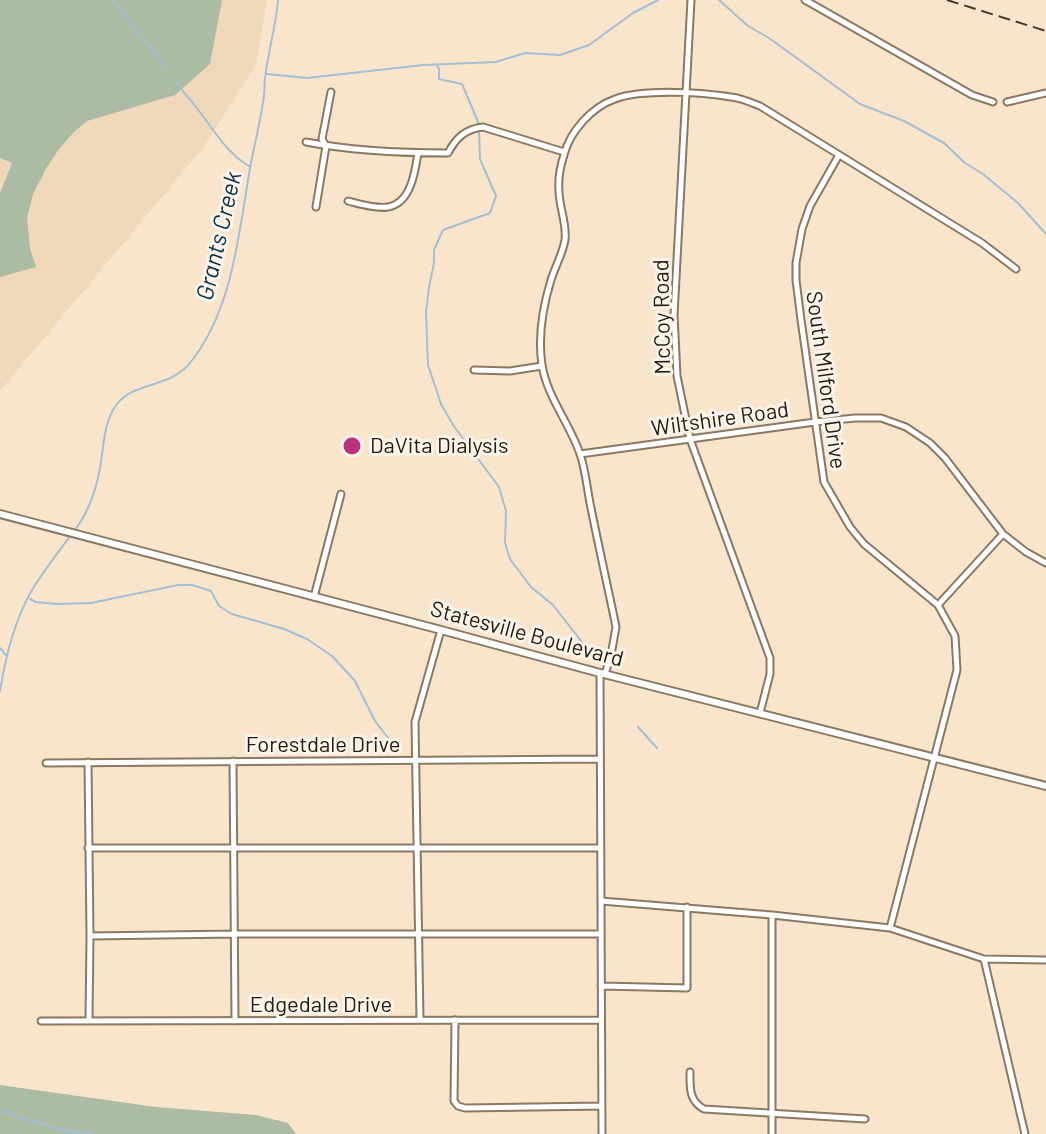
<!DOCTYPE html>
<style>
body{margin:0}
canvas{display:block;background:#f9e5cc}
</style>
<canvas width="1046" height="1134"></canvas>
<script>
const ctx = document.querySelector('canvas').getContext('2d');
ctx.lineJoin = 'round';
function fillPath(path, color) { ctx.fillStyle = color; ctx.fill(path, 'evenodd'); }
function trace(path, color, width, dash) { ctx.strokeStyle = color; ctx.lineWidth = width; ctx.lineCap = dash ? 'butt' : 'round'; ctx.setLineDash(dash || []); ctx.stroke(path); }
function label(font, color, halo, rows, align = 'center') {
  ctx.font = font + ' Barlow,sans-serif'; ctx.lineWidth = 6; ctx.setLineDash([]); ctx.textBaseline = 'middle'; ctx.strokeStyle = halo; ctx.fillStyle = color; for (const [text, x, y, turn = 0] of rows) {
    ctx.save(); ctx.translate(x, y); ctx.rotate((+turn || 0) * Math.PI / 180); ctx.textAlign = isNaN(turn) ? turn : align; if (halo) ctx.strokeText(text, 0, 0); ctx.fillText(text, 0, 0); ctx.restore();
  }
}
const built = new Path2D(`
 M 0,0 L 267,0 L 256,65 L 203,148 L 0,391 Z`);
const green = new Path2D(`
 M 0,0 L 222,0 L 210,64 L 175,95 L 87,121 L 74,132 L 59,149 L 47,167 L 33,194 L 27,218 L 30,249 L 36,267 L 0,277 L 0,193 L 12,163 L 0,158 Z
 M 0,1085 L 156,1107 L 256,1115 L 288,1123 L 296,1134 L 0,1134 Z`);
const stream = new Path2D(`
 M 113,0 L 167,69
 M 719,0 L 748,26 L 769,38 L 860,104 L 904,121 L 944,143 L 965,163 L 983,174 L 1018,203 L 1046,234
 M 437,65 L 439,69 L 439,79 L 462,84 L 479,124
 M 267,74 L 307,78 L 423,65 L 496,62 L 525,53 L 560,55 L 589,45 L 633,13 L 658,0
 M 176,81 C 182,91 189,98 196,107 C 213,128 225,152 249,166
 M 479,132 L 480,159 L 496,196 L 490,213 L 443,230 L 434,250 L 434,263 L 429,287 L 426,312 L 428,365 L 441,404 L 453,425 L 499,487 L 506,511 L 505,543 L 510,559 L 531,587 L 553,605 L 593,656
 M 75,530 C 89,511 96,491 100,468 C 104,447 103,422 117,404 C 133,382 170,388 190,363 C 233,310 239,232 250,168 C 254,146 260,124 263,102 C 265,94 264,86 265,78 C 268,51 276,27 278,0
 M 30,599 L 36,602 L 57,604 L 91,603 L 178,585 L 192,585 L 211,591 L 219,606 L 232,614 L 284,629 L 307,639 L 332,656 L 355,681 L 375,721 L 396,748
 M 0,648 L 6,655
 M 0,691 C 6,655 15,617 35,585 C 46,568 59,551 71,535
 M 638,727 L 657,748
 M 0,1111 L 61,1130 L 92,1134`);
const minor = new Path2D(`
 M 691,0 L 674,315 L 677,376 L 690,439 L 770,658 L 770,674 L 760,713
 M 805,0 L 972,95 L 993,102
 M 1007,102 L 1046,93
 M 306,142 C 353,151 400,153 448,153 C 456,138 465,129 483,127 L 564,152
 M 839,155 L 810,206 L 802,229 L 796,263 L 796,280 L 801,320 L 824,482 L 850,527 L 864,544 L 938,605 L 955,636 L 957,670 L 890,928
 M 348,201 C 360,204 376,209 388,207 C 411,203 415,172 418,153
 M 316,207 L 326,146 L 322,139 L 331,92
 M 474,370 L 510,371 L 542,366
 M 580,454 L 815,422 L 855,418 L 881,418 L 906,427 L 930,443 L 945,458 L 1003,534 L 1026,552 L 1046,563
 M 314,597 L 341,494
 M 938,605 L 1003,534
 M 600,673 L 602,1134
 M 605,674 L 611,655 L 616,627 C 608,588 599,548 591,508 C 587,490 586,471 580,454 C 570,424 547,397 542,365 C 538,338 543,306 551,280 C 555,267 563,253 565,240 C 567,223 559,207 559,191 C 558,179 560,167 564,155 C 570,131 592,107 615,99 C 642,89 702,92 731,97 C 741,98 750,102 760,106 L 982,243 L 1016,269
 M 233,761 L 235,1021
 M 88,762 L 90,936 L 89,1021
 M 46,763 L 599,759
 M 88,848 L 600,848
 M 601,901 L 772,915 L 890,928 L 984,959 L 1025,1134
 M 90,936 L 235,934 L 601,934
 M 984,959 L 1046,960
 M 601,986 L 687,988 L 687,907
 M 420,1020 L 415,722 L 441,630
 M 455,1020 L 454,1101 L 458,1106 L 465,1108 L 602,1106
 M 41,1021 L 601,1020
 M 690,1072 C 690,1088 689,1101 704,1109 L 865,1119
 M 772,1134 L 772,915`);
const secondary = new Path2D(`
 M 0,514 L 441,630 L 600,673 L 1046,786`);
const rail = new Path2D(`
 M 947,0 L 1046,31`);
const markers = [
 [352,446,10,"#b73378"]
];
const streetNames = [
 ["McCoy Road",662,317,-91],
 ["South Milford Drive",826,380,82],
 ["Wiltshire Road",720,419,-8],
 ["Statesville Boulevard",527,634,15],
 ["Forestdale Drive",323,745],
 ["Edgedale Drive",321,1005]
];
const poiNames = [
 ["DaVita Dialysis",370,446]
];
const waterNames = [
 ["Grants Creek",219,236,-77]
];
fillPath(built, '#f0d8ba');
fillPath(green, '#acbba4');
trace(stream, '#a2bfd4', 2);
trace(minor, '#8a7963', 9);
trace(secondary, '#8a7963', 10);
trace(minor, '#fff', 5);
trace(secondary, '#fff', 6);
trace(rail, '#433a2e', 2, [12, 6]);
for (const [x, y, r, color] of markers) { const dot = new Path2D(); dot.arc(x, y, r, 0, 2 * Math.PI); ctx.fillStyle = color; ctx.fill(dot); trace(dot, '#fcf4ea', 3); }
label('22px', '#221c12', '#fcf4ea', streetNames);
label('22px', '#221c12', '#fcf4ea', poiNames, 'left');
label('italic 24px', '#093147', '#fcf4ea', waterNames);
</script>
